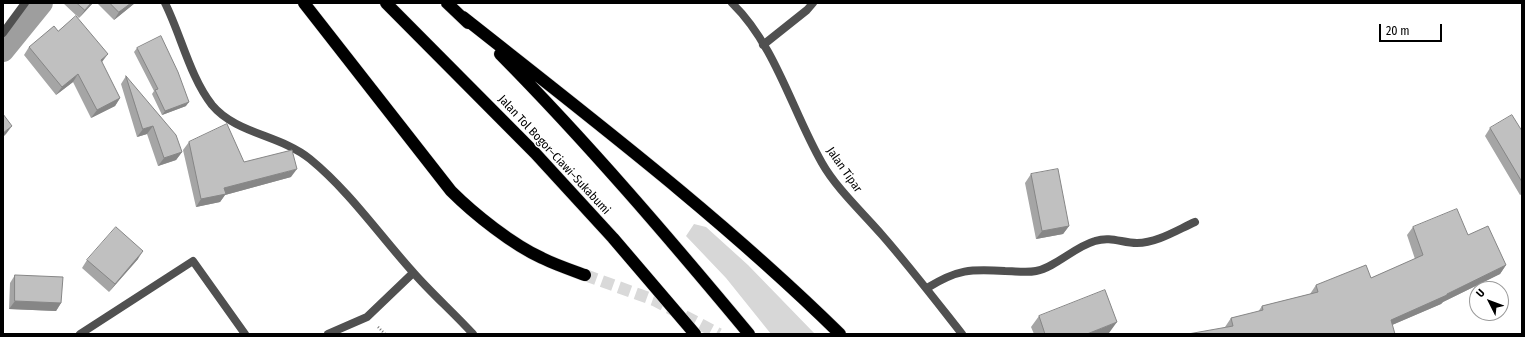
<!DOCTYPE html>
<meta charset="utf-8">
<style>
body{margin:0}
#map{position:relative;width:1525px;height:337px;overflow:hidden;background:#fff;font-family:"Fira Sans Condensed",sans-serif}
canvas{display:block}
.frame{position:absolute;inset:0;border:4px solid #000;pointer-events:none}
.north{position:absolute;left:1469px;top:281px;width:40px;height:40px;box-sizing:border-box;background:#fff;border:1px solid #999;border-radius:50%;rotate:312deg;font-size:11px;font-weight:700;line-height:16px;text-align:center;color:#000}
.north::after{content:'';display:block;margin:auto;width:14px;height:18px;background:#000;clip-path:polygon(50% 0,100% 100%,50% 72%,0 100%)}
.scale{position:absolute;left:1379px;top:24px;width:63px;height:18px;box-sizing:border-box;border:2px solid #000;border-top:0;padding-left:5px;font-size:12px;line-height:14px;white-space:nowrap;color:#000;-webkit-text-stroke:3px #fff;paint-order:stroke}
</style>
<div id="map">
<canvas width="1525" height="337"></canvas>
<div class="frame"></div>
<div class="north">U</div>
<div class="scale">20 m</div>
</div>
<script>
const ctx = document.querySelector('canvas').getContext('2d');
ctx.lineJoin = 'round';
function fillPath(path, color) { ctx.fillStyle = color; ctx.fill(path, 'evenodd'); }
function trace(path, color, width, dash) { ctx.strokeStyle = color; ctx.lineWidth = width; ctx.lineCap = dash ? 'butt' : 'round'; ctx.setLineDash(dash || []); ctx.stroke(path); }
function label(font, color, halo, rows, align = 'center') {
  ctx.font = font + ' "Fira Sans Condensed",sans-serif'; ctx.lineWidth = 3; ctx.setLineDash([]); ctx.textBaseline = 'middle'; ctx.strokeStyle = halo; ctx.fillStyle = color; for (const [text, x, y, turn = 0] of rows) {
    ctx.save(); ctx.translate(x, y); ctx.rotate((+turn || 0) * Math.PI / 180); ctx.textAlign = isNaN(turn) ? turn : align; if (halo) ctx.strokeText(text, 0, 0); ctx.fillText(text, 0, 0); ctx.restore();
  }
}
const green = new Path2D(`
 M 694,224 L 706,227 L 748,265 L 815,334 L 771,334 L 726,278 L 686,236 Z`);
const canal = new Path2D(`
 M 3,51 L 42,3`);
const motorwayTunnel = new Path2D(`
 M 585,275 L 654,300 L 719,334`);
const path = new Path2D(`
 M 378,327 L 385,334`);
const minor = new Path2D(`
 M 165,3 C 181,35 190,77 212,105 C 236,134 281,135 310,159 C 349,191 378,233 412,271 C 431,293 453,312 473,334
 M 732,3 C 776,46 792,111 822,163 C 836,188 863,213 882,235 C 910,267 936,301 962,334
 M 3,33 L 25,3
 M 763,45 L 807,10 L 813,3
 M 927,288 C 958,269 970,269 1005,271 C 1015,271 1026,273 1036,271 C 1056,267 1074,247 1095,241 C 1111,236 1122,243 1137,243 C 1157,243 1177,230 1195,222
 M 80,334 L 193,261 L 245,334
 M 328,334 L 367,317 L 413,273`);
const motorway = new Path2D(`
 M 304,3 L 451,191 C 474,214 513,245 542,258 C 556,265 571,270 585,275
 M 386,3 L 535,153 L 613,238 L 695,334
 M 447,3 L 468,23
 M 463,17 C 592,119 723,219 840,334
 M 500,54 C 588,143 669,238 749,334`);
const wall = new Path2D(`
 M 63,3 L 93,3 L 79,18 Z
 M 97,3 L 135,3 L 114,20 Z
 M 58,31 L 102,63 L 120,98 L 115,106 L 91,118 L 73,82 L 56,95 L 24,55 L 29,47 Z
 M 137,48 L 186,106 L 162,115 L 152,94 L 154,91 L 134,52 Z
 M 126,76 L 182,152 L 176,160 L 158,166 L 147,134 L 137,137 L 121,84 Z
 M 1490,128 L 1522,131 L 1522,194 L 1520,195 L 1485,136 Z
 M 189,142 L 244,162 L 291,177 L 225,195 L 220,202 L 196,207 L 183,150 Z
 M 1031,174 L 1069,226 L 1063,234 L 1036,239 L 1025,183 Z
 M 1413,227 L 1468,235 L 1506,265 L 1500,274 L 1443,302 L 1441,304 L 1392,325 L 1225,327 L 1231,318 L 1258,312 L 1262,306 L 1310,294 L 1316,285 L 1371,278 L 1415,259 L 1407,235 Z
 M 138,259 L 109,292 L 82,268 L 87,260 Z
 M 15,275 L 61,303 L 56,311 L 9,309 L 10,283 Z
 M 1039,316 L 1109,333 L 1107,334 L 1034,334 L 1031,327 Z`);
const shadedWall = new Path2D(`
 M 91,3 L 93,3 L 79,18 L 85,10 Z
 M 131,3 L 135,3 L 114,20 L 119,12 Z
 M 108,54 L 102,62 L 95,68 L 101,60 Z
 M 78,74 L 73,82 L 56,95 L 62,87 Z
 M 120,98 L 115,106 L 91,118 L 97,110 Z
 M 189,102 L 186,106 L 162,115 L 165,111 Z
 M 12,126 L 6,134 L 3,137 L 3,133 Z
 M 153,126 L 147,134 L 137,137 L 143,129 Z
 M 182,152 L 176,160 L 158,166 L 164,158 Z
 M 297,169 L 291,177 L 225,195 L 220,202 L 196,207 L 201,199 L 224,188 Z
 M 1069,226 L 1063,234 L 1036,239 L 1042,231 Z
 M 143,251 L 138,259 L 109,292 L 115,284 Z
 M 1506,265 L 1500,274 L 1443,302 L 1441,304 L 1385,328 L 1391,320 L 1447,294 Z
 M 15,301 L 61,303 L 56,311 L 9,309 Z
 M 1117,322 L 1109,333 L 1107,334 L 1087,334 Z`);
const building = new Path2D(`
 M 77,3 L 91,3 L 85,10 Z
 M 110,3 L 131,3 L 119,12 Z
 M 76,16 L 108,54 L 101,60 L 120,98 L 97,110 L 78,74 L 62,87 L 29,47 L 54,26 L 58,31 Z
 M 161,36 L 178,72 L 189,102 L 165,111 L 155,90 L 158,89 L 137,48 Z
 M 126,76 L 176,135 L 182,152 L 164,158 L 153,126 L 143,129 Z
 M 3,114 L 12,126 L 3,133 Z
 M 1512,115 L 1522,131 L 1522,182 L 1490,128 Z
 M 227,124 L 244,162 L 292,150 L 297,169 L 224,188 L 226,194 L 201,199 L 189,142 Z
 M 1058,169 L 1069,226 L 1042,231 L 1031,174 Z
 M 1457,209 L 1468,235 L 1488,226 L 1506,265 L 1447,294 L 1447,295 L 1391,320 L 1395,334 L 1188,334 L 1233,326 L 1231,318 L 1263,310 L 1262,306 L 1318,292 L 1316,285 L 1366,265 L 1371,278 L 1423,255 L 1413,227 Z
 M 116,227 L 143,251 L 115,284 L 87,260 Z
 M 15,275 L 63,277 L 61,303 L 15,301 Z
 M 1105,290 L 1117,322 L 1087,334 L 1045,334 L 1039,316 Z`);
const streetNames = [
 ["Jalan Tol Bogor–Ciawi–Sukabumi",554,155,47],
 ["Jalan Tipar",844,170,55]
];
fillPath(green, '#d7d7d7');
trace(canal, '#9e9e9e', 22);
trace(motorwayTunnel, '#d9d9d9', 12, [12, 6]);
trace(motorway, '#dbdbdb', 13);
trace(path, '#727272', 2.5, [1, 2]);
trace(minor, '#505050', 8);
trace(motorway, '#000', 12);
fillPath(wall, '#a5a5a5');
fillPath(shadedWall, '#868686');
fillPath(building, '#c0c0c0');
trace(building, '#868686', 1);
label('12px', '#000', '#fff', streetNames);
</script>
